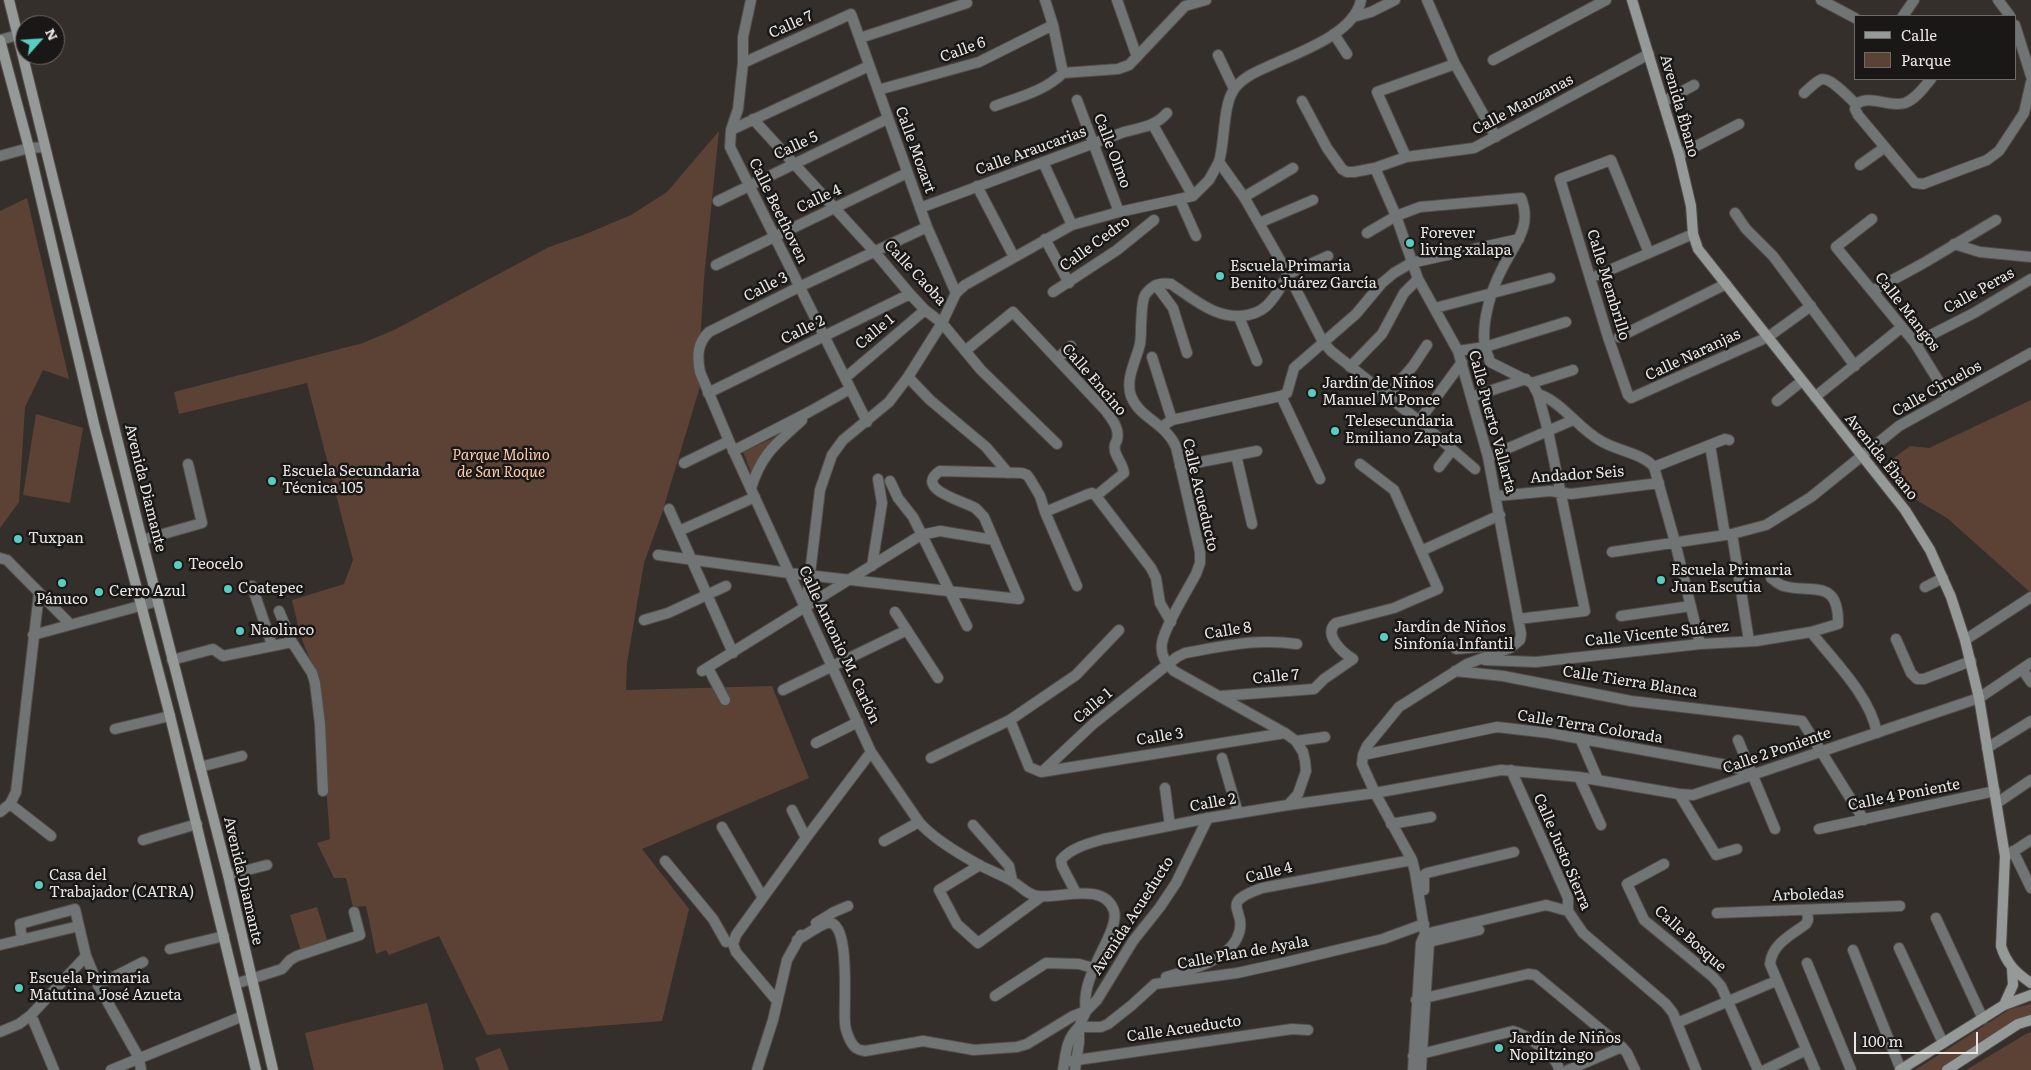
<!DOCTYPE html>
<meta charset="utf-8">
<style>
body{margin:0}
#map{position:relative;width:2031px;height:1070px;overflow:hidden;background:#352f2c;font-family:Literata,serif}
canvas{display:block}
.legend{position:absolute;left:1854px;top:15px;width:162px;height:65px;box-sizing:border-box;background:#1a1816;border:1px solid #6d6a68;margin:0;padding:6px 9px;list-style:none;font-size:15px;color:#eae6e4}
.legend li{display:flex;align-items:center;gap:10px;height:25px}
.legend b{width:25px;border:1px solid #6d6a68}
.north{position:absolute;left:15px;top:15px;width:50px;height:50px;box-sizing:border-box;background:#1a1816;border:1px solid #6d6a68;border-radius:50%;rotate:64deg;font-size:14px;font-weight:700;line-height:20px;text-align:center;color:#eae6e4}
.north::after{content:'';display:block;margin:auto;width:18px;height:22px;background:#57cec1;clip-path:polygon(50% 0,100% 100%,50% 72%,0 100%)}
.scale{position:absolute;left:1854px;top:1032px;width:124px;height:22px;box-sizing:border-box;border:2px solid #eae6e4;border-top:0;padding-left:6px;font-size:15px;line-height:18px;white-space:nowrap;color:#eae6e4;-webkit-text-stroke:4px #1a1816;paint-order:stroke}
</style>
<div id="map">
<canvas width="2031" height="1070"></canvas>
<ul class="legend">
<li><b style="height:6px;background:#959a99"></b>Calle</li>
<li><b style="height:14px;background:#5c4234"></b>Parque</li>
</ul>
<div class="north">N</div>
<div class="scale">100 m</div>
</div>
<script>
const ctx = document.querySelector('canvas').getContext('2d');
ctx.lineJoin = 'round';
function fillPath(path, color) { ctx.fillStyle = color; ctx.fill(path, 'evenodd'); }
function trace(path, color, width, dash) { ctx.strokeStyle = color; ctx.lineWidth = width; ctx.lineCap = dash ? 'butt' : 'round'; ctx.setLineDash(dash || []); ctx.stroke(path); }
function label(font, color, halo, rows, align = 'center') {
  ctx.font = font + ' Literata,serif'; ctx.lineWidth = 5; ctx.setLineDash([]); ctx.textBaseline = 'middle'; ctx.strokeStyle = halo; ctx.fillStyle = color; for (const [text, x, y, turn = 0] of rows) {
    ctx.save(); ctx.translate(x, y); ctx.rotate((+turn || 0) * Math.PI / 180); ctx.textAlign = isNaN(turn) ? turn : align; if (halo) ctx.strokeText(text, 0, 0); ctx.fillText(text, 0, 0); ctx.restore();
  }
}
const green = new Path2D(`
 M 719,131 L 704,278 L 700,344 L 702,380 L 661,516 L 644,563 L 627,663 L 626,690 L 772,686 L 809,778 L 642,849 L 689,909 L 662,1021 L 487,1035 L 439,936 L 389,955 L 386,950 L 376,954 L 366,906 L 353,907 L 346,878 L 334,878 L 317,843 L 330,839 L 318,680 L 300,634 L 292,600 L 344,584 L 353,560 L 307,383 L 179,414 L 174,392 L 363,343 L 396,329 L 549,247 L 581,236 L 631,215 L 667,192 Z
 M 27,198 L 69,379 L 43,370 L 25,407 L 19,502 L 0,528 L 0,211 Z
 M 2031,400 L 2031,593 L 1947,518 L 1901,491 L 1900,485 L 1883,466 L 1910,446 L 1929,448 Z
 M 36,414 L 83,428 L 70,503 L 23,495 Z
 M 795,428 L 770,450 L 754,480 L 743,452 Z
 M 317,907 L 328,943 L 301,951 L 290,915 Z
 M 427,1003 L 444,1070 L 314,1070 L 305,1033 Z
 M 2031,1004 L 2031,1018 L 2017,1022 L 1942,1070 L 1915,1070 L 2010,1009 Z
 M 2031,1032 L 2031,1070 L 1966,1070 L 2026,1034 Z
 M 500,1048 L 509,1070 L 480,1070 L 475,1058 Z`);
const minor = new Path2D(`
 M 751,0 L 743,37 L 743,63 L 738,109 L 731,130 L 730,147 L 867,422
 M 1045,0 L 1053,25 L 1063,73
 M 1117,0 L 1137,57
 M 1427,0 L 1455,64 L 1496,137
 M 1821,0 L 1855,18
 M 1998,0 L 2010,16
 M 1903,16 L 1914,0
 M 1353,17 L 1371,12 L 1395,0
 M 2015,25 L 2031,76
 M 1334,34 L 1347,54
 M 860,38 L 967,3
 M 0,40 L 18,35
 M 1218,55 L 1234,89
 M 1493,60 L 1606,0
 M 743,63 L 851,14 L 927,227 L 956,293
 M 878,90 L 979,62 L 1053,25
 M 1804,93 C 1809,89 1814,83 1820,80 C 1829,75 1849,98 1856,104
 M 1077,100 L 1119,212
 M 1302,101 L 1327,148 L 1342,169 L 1347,172 L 1354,172 L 1375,168 L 1406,157 L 1474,148 L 1649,54
 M 1663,102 L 1694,85
 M 1856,104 L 1855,109 L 1858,115 L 1915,183 L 1923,184 L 1987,160 L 1999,151 L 2024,113 L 2031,82
 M 1856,104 C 1871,94 1888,108 1905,103 C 1916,99 1924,87 1931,79
 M 995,106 C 1019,97 1045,91 1063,73 L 1118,69 L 1129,65 L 1185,6 L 1206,0
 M 753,119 L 874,251 L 910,294 L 925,310 L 942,323 L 981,370 L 1057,444
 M 1153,125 L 1193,196
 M 731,130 L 869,66
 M 1679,155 L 1739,124
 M 0,156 L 29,148 L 45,147
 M 1406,157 L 1377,92 L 1455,64
 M 1043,162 L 1072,225
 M 1860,165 L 1881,150 L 1884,146
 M 1375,168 L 1396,216 L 1418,279 L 1458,351 L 1488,457 L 1521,634 L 1520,640 L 1510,648 L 1467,664 L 1399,707 L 1367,746 L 1363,755 L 1362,764 L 1375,793 L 1412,860 L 1415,872 L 1425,934 L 1429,942 L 1421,1070
 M 977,186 L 1014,257
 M 1244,197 L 1293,168
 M 1180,200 L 1196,236
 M 718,201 L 887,119
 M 920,208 L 1124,132 C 1140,128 1156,126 1167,113
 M 1735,213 L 1746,229 L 1773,256 L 1855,366
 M 1872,219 L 1836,247 L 1915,343 L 1949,398
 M 1259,223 L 1313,200
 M 1367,233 L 1396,216 L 1420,207 L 1521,198 C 1533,227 1514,244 1502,269 C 1491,290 1481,323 1485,347 C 1486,352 1489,357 1490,362 L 1532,383 L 1538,394 L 1548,431 L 1585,611 L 1518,619
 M 1045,239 L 1069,283
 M 1954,244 L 1980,252 L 2031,257
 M 1649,253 L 1611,160 L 1560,179 L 1608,337 L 1628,395 L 1631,398 L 1768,337 L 1811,306
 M 1328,256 L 1288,274 L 1323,342 L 1331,351 L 1419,421 L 1475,469
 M 716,265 L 907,173
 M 1598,275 L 1693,234
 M 1156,285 L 1173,308 L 1187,353
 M 1872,291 L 1922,264 L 1996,220
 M 1053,292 L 1117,250 L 1154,220
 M 1435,308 L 1550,278
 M 1239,317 L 1257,361
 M 1619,337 L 1726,284
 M 1915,343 L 1974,313 L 2031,279
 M 965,351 L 1013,312 L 1106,411 C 1112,420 1120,428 1117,440 C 1115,444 1114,446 1115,451 C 1117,459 1123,464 1124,473 L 1096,496
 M 1458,351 L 1485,347 L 1566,322
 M 1152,357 L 1172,420
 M 1057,359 L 1071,346
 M 1350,367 L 1382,334 L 1404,293 L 1418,279
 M 908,377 L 930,400 L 986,447 L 1008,473
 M 845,378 L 925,310
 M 1532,383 L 1573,370
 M 708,393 L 910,294
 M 1538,394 C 1561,401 1579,429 1601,441 C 1615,450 1644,454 1654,467 L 1675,542 L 1700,644
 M 1281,396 L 1320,479
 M 1387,396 L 1413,366 L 1427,345
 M 1471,397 L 1526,379
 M 1815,397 L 1902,327
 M 1777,401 L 1802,381
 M 1419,421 L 1462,362
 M 1161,427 L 1172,420 L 1281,396 L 1287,393 L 1294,368 L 1356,314 L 1382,283 L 1394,273 L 1411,263 L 1519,239
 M 1710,445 L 1725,535
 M 733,451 L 809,412 L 850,389
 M 1236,455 L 1252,524
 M 1488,457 L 1573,420
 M 684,463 L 729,441
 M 1180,466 L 1257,451
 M 1439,467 L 1452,450
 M 1654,467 L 1725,439 L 1729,440
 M 890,481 L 898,498 L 913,517 L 967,626
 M 751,488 C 762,453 776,444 802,420
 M 1497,496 L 1550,491 L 1571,494 L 1659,483
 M 669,509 L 733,653
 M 1045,512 L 1086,495 L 1092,493 L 1096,496 L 1151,568 L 1156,578 L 1160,603 L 1171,622
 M 679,531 L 755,497
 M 1732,534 L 1749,641
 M 142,540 L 202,523 L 188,464
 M 1421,551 L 1500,515
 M 1612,552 L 1732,534 L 1766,525 L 1811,497 L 1899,426 L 2031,353
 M 658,555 L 789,573 L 1019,599 L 984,517 C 981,514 978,510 975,508 C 964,501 913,489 940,471 L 1022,473 L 1027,475 L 1030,479 L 1040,496 L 1045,512 L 1077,586
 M 0,558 L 7,560 L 70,624
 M 872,566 L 882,503 L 878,479
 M 252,586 L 272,645
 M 1925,587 L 1943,578
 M 806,607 L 820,490 L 832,455 L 843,440 L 889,402 L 908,377 L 942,323 L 956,293 L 965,285 L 1072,225 L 1119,212 L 1193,196 L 1209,180 L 1219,162
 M 279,611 L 292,642 L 312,673 L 315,683 L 320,724 L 323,791
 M 895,612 L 938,678
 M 1621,616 L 1691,606
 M 644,620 L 668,613 L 726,586
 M 1811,632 C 1834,661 1870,696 1877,733
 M 33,635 L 158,601
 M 1896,639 L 1911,673 L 1917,679 L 1924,679 L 1971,661
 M 1965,640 L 2031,597
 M 1456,649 L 1500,645 L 1509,647
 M 172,660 L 213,649 L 223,656 L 292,642
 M 1485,660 L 1536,662 L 1700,644 L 1756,641 L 1811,632 L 1838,624 C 1839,577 1811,594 1784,586 C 1779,585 1775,581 1771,578
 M 708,668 L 725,700
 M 2022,669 L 2031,682
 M 702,671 L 921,535 L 940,531 L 994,540
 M 1455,671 L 1503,676 L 1631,701 L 1802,721 L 1864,820
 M 783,690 L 907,630
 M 1221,696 L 1314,689 L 1324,679 L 1353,659 C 1343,653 1322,634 1336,623 L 1394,608 L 1438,589 L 1394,490 L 1360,464
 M 1010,720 L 1029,767 L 1041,772 L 1285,733
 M 115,729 L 170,716
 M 1580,738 L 1598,780
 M 1738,740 L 1775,829
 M 1296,741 L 1325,737
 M 816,743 L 858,722
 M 1987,748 L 2031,721
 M 1363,755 L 1497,727 L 1549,733 L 1732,766 L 1752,775
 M 931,758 L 1010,720 L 1076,675 L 1119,630
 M 1222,758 L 1238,813
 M 200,767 L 242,756
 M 1511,770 L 1568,898 L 1568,911 L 1583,933 L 1666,1004 L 1673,1013 L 1696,1070
 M 1042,772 L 1093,724 L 1177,657 L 1185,653 C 1225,646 1256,638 1297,644
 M 1579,777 L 1601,825
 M 1165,788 L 1170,826
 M 1679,794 L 1716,855 L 1737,849
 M 1997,803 L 2031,780
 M 10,804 L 51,836
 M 1288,805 L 1375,793 L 1501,770 L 1579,777 L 1679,794 L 1693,795 L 1979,698 L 2031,663
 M 792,810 L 806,838
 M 0,812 L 10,804 L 16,792 L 39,593
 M 1391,824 L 1431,817
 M 973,825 L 1009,866 L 1012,880
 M 722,827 L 762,896
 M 1819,829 L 1995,791
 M 143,840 L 197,824
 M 884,841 L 919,822
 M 2013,851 L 2031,888
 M 2008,855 L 2031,840
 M 665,861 L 713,919 L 726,942
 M 1664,864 L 1627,884 L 1644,920 L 1713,977 L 1721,986 L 1758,1070
 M 980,865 L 939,890 L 957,924 L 978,943 L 1041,897
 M 228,875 L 267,865
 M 1424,890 L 1424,875 L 1427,873 L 1514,852
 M 1076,893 L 1062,866 L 1061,860 C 1070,848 1090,843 1104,839 L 1208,818
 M 1807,910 L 1808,920 L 1806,924 C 1791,935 1772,944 1770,964 L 1815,1070
 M 1717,913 L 1900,906
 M 1936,918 L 1983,1019
 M 816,923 L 834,912 L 848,906
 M 1425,934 L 1546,905 L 1568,911
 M 22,940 L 20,924 L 75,909 L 86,956 L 98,985 L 139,1058 L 141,1070
 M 797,940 C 806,935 818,926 827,923 C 852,918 843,1008 845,1023 C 845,1029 850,1043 855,1047 C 857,1050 862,1050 865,1051 L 923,1041 L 974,1050 L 1017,1047 L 1027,1044 L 1073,1016 L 1086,1011 C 1079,975 1120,933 1114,911 C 1105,881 1059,899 1038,896 C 1027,895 1021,886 1012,881 C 1002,875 991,871 981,866 C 961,855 933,839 919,822 L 871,752 L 729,441 L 700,372 C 697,357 697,343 709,332 L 799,287 L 927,227
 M 1429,942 L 1479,930
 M 0,945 L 79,926
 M 1899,948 L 1943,1043
 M 170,949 L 224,936
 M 1853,950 L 1901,1070
 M 1807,963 L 1851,1070
 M 1166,977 C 1188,971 1226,961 1237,938 C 1251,909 1214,905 1262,888 L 1412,860
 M 235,984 L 282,969 L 290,960 L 297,956 L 360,935 L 354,912
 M 98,985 L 143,962
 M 995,996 L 1046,963 L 1079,964 L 1093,968
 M 1416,1000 L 1528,974 L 1535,975 L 1622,1047 L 1627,1053 L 1635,1070
 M 777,1001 L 736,952 L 733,944 L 736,935 L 806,838 L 871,752
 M 31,1015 L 54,1070
 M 1677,1023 L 1776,981
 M 1079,1027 L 1101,1027 L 1108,1024 L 1132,1005 L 1155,984 L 1237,973 L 1287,962 L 1383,939 L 1424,924
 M 0,1032 L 19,1024 L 31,1015 L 86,956
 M 1413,1056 L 1513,1031 C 1526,1034 1558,1057 1559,1070
 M 1070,1061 L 1292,1029 L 1308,1030
 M 111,1070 L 243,1016
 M 757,1070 L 773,1020 L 787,960 L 801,935
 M 1413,1070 L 1421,943 L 1425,934
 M 1568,1070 L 1622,1047
 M 1765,1070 L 1806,1050`);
const tertiary = new Path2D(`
 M 1063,1070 C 1066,1053 1066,1039 1079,1027
 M 1075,1070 L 1079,1042 L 1079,1027 L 1086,1011 L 1097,1000 L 1133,941 L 1160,907 L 1176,883 L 1208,818 L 1288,805 L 1298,794 L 1306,771 L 1305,761 L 1303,752 L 1296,741 L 1285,733 L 1174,671 C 1166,664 1160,654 1162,643 C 1165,626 1187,591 1196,574 L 1200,563 L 1200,552 L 1176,447 C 1166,423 1139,418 1131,396 C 1125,379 1136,361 1140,344 C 1141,338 1141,332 1141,325 C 1142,317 1141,303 1145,295 C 1151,286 1160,282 1171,284 C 1195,300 1218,321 1248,315 C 1257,313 1266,308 1271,301 C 1278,293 1283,283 1288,274 L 1244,197 L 1219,162 C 1225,141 1223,107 1233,91 C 1240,79 1255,72 1267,67 C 1296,53 1354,35 1361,0`);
const secondary = new Path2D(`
 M 9,0 L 142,540 L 228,875 L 273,1070
 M 1632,0 L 1679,155 L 1691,206 L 1693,234 L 1698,249 L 1905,510 L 1930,550 L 1951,597 L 1965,640 L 1979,698 L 2005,856 L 2001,946 C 2006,963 2016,973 2031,983
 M 0,40 L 29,148 L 94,424 L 170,716 L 256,1070
 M 2004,1005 L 2013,985 L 2012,968
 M 1900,1070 L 2004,1005 L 2031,995
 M 1947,1070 L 2018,1024 L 2031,1020`);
const markers = [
 [1410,243,5,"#57cec1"],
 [1220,276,5,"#57cec1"],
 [1312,393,5,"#57cec1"],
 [1335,431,5,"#57cec1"],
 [272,481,5,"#57cec1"],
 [18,539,5,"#57cec1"],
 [178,565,5,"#57cec1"],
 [1661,580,5,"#57cec1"],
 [62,583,5,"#57cec1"],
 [228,589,5,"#57cec1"],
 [99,592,5,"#57cec1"],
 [240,631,5,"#57cec1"],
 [1384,637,5,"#57cec1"],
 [39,885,5,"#57cec1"],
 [19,988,5,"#57cec1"],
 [1499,1048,5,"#57cec1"]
];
const streetNames = [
 ["Calle 7",791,25,-24],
 ["Calle 6",963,50,-20],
 ["Calle Manzanas",1523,105,-28],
 ["Avenida Ébano",1679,106,74],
 ["Calle 5",796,146,-25],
 ["Calle Mozart",915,150,70],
 ["Calle Araucarias",1031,151,-20],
 ["Calle Olmo",1112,151,69],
 ["Calle 4",819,199,-25],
 ["Calle Beethoven",778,211,64],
 ["Calle Cedro",1095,244,-36],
 ["Calle Caoba",915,273,47],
 ["Calle Membrillo",1608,285,73],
 ["Calle 3",766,287,-27],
 ["Calle Peras",1979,291,-29],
 ["Calle Mangos",1907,312,52],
 ["Calle 2",803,330,-26],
 ["Calle 1",875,332,-40],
 ["Calle Naranjas",1693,355,-25],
 ["Calle Encino",1094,380,49],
 ["Calle Ciruelos",1937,389,-29],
 ["Calle Puerto Vallarta",1492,422,75],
 ["Avenida Ébano",1881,457,51],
 ["Andador Seis",1577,475,-4],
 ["Avenida Diamante",145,488,76],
 ["Calle Acueducto",1200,495,77],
 ["Calle 8",1228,631,-9],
 ["Calle Vicente Suárez",1657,634,-6],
 ["Calle Antonio M. Carlón",839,645,65],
 ["Calle 7",1276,677,-5],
 ["Calle Tierra Blanca",1630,682,9],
 ["Calle 1",1093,706,-40],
 ["Calle Terra Colorada",1590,727,9],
 ["Calle 3",1160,737,-9],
 ["Calle 2 Poniente",1777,751,-19],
 ["Calle 4 Poniente",1904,795,-11],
 ["Calle 2",1213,803,-10],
 ["Calle Justo Sierra",1562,852,67],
 ["Calle 4",1269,873,-14],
 ["Avenida Diamante",243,881,77],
 ["Arboledas",1808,895,-2],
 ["Avenida Acueducto",1133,916,-57],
 ["Calle Bosque",1690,939,42],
 ["Calle Plan de Ayala",1243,953,-10],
 ["Calle Acueducto",1184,1029,-8]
];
const poiNames = [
 ["Forever",1420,234],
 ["living xalapa",1420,251],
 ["Escuela Primaria",1230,267],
 ["Benito Juárez García",1230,284],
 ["Jardín de Niños",1322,384],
 ["Manuel M Ponce",1322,401],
 ["Telesecundaria",1345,422],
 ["Emiliano Zapata",1345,439],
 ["Escuela Secundaria",282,472],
 ["Técnica 105",282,489],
 ["Tuxpan",28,539],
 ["Teocelo",188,565],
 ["Escuela Primaria",1671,571],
 ["Juan Escutia",1671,588],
 ["Coatepec",238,589],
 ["Cerro Azul",109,592],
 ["Pánuco",62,600,"center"],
 ["Jardín de Niños",1394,628],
 ["Sinfonía Infantil",1394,645],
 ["Naolinco",250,631],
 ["Casa del",49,876],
 ["Trabajador (CATRA)",49,893],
 ["Escuela Primaria",29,979],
 ["Matutina José Azueta",29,996],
 ["Jardín de Niños",1509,1039],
 ["Nopiltzingo",1509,1056]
];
const parkNames = [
 ["Parque Molino",501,456],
 ["de San Roque",501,473]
];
fillPath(green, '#5c4234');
trace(minor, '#524c49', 12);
trace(tertiary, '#524c49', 12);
trace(secondary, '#524c49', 12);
trace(minor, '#717474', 10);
trace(tertiary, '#717474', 10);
trace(secondary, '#959a99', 10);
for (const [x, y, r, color] of markers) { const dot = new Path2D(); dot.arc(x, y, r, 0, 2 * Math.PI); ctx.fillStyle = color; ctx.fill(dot); trace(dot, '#1a1816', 2); }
label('15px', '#eae6e4', '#1a1816', streetNames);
label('15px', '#eae6e4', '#1a1816', poiNames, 'left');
label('italic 15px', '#fccaae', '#1a1816', parkNames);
</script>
